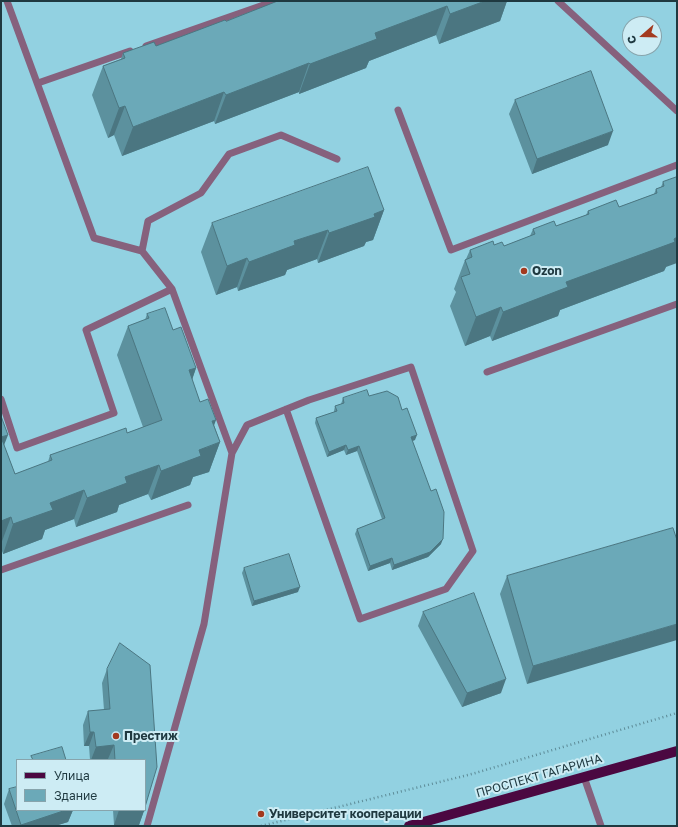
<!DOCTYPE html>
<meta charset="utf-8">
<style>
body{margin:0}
#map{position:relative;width:678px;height:827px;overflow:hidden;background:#92d1e1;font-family:"Golos Text",sans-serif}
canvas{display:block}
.frame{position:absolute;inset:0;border:2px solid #1f3940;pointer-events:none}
.legend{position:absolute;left:16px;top:759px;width:130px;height:52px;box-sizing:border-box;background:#cdecf4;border:1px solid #87a4ac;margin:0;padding:5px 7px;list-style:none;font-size:12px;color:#1f3940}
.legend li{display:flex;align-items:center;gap:8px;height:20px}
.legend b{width:20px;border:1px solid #87a4ac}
.north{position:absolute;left:622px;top:16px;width:40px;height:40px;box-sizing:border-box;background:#cdecf4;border:1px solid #87a4ac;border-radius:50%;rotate:250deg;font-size:11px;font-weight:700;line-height:16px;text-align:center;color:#1f3940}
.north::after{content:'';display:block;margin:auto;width:14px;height:18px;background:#a33a1f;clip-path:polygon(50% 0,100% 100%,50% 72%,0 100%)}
</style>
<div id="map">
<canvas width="678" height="827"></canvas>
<div class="frame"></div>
<ul class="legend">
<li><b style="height:5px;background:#4b0841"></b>Улица</li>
<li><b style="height:11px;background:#6ba9b8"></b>Здание</li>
</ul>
<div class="north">С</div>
</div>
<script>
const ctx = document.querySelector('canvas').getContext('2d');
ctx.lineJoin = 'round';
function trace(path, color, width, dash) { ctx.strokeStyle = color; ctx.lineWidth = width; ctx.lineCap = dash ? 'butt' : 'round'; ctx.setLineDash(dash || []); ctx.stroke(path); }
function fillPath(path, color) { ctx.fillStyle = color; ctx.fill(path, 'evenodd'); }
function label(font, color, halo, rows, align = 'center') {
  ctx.font = font + ' "Golos Text",sans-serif'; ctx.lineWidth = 4; ctx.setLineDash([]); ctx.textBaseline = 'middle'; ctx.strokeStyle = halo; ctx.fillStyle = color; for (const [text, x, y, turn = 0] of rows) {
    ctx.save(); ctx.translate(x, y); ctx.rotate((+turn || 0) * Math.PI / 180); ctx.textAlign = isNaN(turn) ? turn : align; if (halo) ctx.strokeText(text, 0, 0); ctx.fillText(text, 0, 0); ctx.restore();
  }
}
const path = new Path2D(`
 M 261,826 L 472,774 L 677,713`);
const minor = new Path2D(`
 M 7,1 L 94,238 L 142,251 L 172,289
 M 558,1 L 677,111
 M 146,46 L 275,1
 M 38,83 L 130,51
 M 398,110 L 451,250 L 677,165
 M 142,251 L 148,221 L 201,193 L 229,154 L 281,135 L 337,159
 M 487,372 L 677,304
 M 1,399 L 17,448 L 114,413 L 86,330 L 172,289 L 232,453 L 204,624 L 147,826
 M 232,453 L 247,425 L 309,400 L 411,367 L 473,551 L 446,589 L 360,619 L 286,409
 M 1,570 L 188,505
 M 584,777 L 601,826`);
const major = new Path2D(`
 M 409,826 L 677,751`);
const wall = new Path2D(`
 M 507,1 L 500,21 L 439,44 L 436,35 L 369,61 L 366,68 L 299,94 L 299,92 L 215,124 L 214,121 L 122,156 L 114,135 L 108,138 L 92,95 L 103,66 L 121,59 L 123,53 L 156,46 L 226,21 Z
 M 515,100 L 608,145 L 532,174 L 509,114 Z
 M 677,177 L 666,267 L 664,271 L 560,310 L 558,316 L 492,341 L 490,336 L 465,346 L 450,306 L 456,292 L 454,289 L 465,260 L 466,259 L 470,250 L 494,245 L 504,246 L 530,236 L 533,229 L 556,226 L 586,215 L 588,211 L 619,207 L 654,194 L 656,189 L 661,187 L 663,182 Z
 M 384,210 L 373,240 L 366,242 L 364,246 L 318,263 L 317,259 L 287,270 L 285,275 L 238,291 L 237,287 L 216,295 L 201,252 L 212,223 Z
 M 147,314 L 173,330 L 196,368 L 192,380 L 200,402 L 214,425 L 220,442 L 209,472 L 193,477 L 190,485 L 151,500 L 148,494 L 119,505 L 117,512 L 76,527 L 74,519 L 45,530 L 42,539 L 3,554 L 1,548 L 1,416 L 4,445 L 15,474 L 48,462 L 50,455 L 127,433 L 143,427 L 117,355 L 128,326 L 145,320 Z
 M 369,396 L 402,410 L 415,440 L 412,441 L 441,544 L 428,557 L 392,570 L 390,563 L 368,571 L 355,534 L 357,529 L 382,519 L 357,451 L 346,455 L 344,450 L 327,457 L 315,423 L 316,418 L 334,412 L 334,411 L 335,406 L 341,404 L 343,398 Z
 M 673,528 L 527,684 L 500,594 L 507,576 Z
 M 244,568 L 298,592 L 252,606 L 242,573 Z
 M 423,612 L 501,693 L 462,707 L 418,626 Z
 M 107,669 L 145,760 L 108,760 L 108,759 L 90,760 L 89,746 L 84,746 L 83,725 L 88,711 L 104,710 L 102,683 Z
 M 9,789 L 17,810 L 73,810 L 68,822 L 55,826 L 12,826 L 4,804 Z
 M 113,810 L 144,810 L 139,825 L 114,825 Z`);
const shadedWall = new Path2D(`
 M 485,1 L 507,1 L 500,21 L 439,44 L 450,14 Z
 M 447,6 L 436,35 L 369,61 L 366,68 L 299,94 L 310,64 L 375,33 Z
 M 309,63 L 299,92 L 215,124 L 226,95 Z
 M 224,92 L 214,121 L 122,156 L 133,127 Z
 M 125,106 L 114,135 L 108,138 L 119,108 Z
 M 613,131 L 608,145 L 532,174 L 537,159 Z
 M 384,210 L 373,240 L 366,242 L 364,246 L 318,263 L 329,233 L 374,214 Z
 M 328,230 L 317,259 L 287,270 L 285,275 L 238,291 L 249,262 L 294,241 Z
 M 677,237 L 677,263 L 666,267 L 664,271 L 560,310 L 558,316 L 492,341 L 503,312 L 566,282 Z
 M 247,258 L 237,287 L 216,295 L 227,266 Z
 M 501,307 L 490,336 L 465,346 L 476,317 Z
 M 196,368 L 186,397 L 189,370 Z
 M 216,420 L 206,448 L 220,442 L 209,472 L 193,477 L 190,485 L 151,500 L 161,471 L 199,450 L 212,421 Z
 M 8,435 L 1,453 L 1,437 Z
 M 417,435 L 415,440 L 409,442 L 411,437 Z
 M 346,445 L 344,450 L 327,457 L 329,452 Z
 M 359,446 L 357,451 L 346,455 L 348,450 Z
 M 159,465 L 148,494 L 119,505 L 117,512 L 76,527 L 87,498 L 125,477 Z
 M 84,490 L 74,519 L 45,530 L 42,539 L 3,554 L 13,524 L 50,503 Z
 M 11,517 L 1,544 L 1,521 Z
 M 443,539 L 441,544 L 428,557 L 392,570 L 394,565 Z
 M 392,558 L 390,563 L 368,571 L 370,566 Z
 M 300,587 L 298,592 L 252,606 L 254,601 Z
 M 677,624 L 677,640 L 527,684 L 533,666 Z
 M 506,679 L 501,693 L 462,707 L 467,693 Z
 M 90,732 L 94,732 L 89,746 L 84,746 Z
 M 114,745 L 108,759 L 91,760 L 96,747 Z
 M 66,810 L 73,810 L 68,822 L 55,826 L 20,826 L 21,825 Z
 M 119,810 L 144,811 L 139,825 L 114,825 Z`);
const building = new Path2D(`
 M 278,1 L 485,1 L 450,14 L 447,6 L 375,33 L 377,39 L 310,64 L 309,63 L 226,95 L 224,92 L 133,127 L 125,106 L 119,108 L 103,66 L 125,58 L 123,53 L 154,42 L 156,46 L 225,20 L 226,21 Z
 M 591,71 L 613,131 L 537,159 L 515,100 Z
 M 368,167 L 384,210 L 374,214 L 375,217 L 329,233 L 328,230 L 294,241 L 295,245 L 249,262 L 247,258 L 227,266 L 212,223 Z
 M 677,177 L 677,237 L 674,239 L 675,242 L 566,282 L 568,287 L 503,312 L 501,307 L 476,317 L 461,277 L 470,274 L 465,260 L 472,257 L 470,250 L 493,241 L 494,245 L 502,242 L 504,246 L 535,234 L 533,229 L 554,221 L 556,226 L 589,214 L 588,211 L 616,200 L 619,207 L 657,193 L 656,189 L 664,186 L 663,182 Z
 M 165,308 L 173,330 L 181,327 L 196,368 L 189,370 L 200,402 L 208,399 L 216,420 L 212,421 L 220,442 L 199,450 L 201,456 L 161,471 L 159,465 L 125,477 L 127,483 L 87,498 L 84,490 L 50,503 L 53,510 L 13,524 L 11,517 L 1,521 L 1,416 L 8,435 L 1,437 L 15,474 L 52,460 L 50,455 L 104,436 L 126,428 L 127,433 L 162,420 L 128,326 L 149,318 L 147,314 Z
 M 367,390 L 369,396 L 387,391 L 398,397 L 402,410 L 407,408 L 417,435 L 411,437 L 431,491 L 436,489 L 444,512 L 443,539 L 430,552 L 394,565 L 392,558 L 370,566 L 357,529 L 385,518 L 359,446 L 348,450 L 346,445 L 329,452 L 316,418 L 337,411 L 335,406 L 344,403 L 343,398 Z
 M 673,528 L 677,540 L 677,624 L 533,666 L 507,576 Z
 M 289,554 L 300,587 L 254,601 L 244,568 Z
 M 474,593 L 506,679 L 467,693 L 423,612 Z
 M 120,643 L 150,665 L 157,767 L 145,807 L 145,760 L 115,760 L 114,745 L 96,747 L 94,732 L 90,732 L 88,711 L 110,709 L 107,669 Z
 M 62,747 L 66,760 L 33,760 L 31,756 Z
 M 17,787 L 17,810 L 66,810 L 21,825 L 9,789 Z
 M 119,810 L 144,810 L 144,811 Z`);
const markers = [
 [524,271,4,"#a33a1f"],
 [116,736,4,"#a33a1f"],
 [261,814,4,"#a33a1f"]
];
const poiNames = [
 ["Ozon",532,271],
 ["Престиж",124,736],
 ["Университет кооперации",269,814]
];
const streetNames = [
 ["ПРОСПЕКТ ГАГАРИНА",539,776,-16]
];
trace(path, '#5d8b97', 2.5, [1, 3]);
trace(minor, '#86617d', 7);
trace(major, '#4b0841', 10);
fillPath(wall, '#5c919e');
fillPath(shadedWall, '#4b7681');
fillPath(building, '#6ba9b8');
trace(building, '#4b7681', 1);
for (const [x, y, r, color] of markers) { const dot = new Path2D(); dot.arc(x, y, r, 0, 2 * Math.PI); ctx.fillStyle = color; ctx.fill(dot); trace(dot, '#cdecf4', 1.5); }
label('bold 12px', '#1f3940', '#cdecf4', poiNames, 'left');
label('12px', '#1f3940', '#cdecf4', streetNames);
</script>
